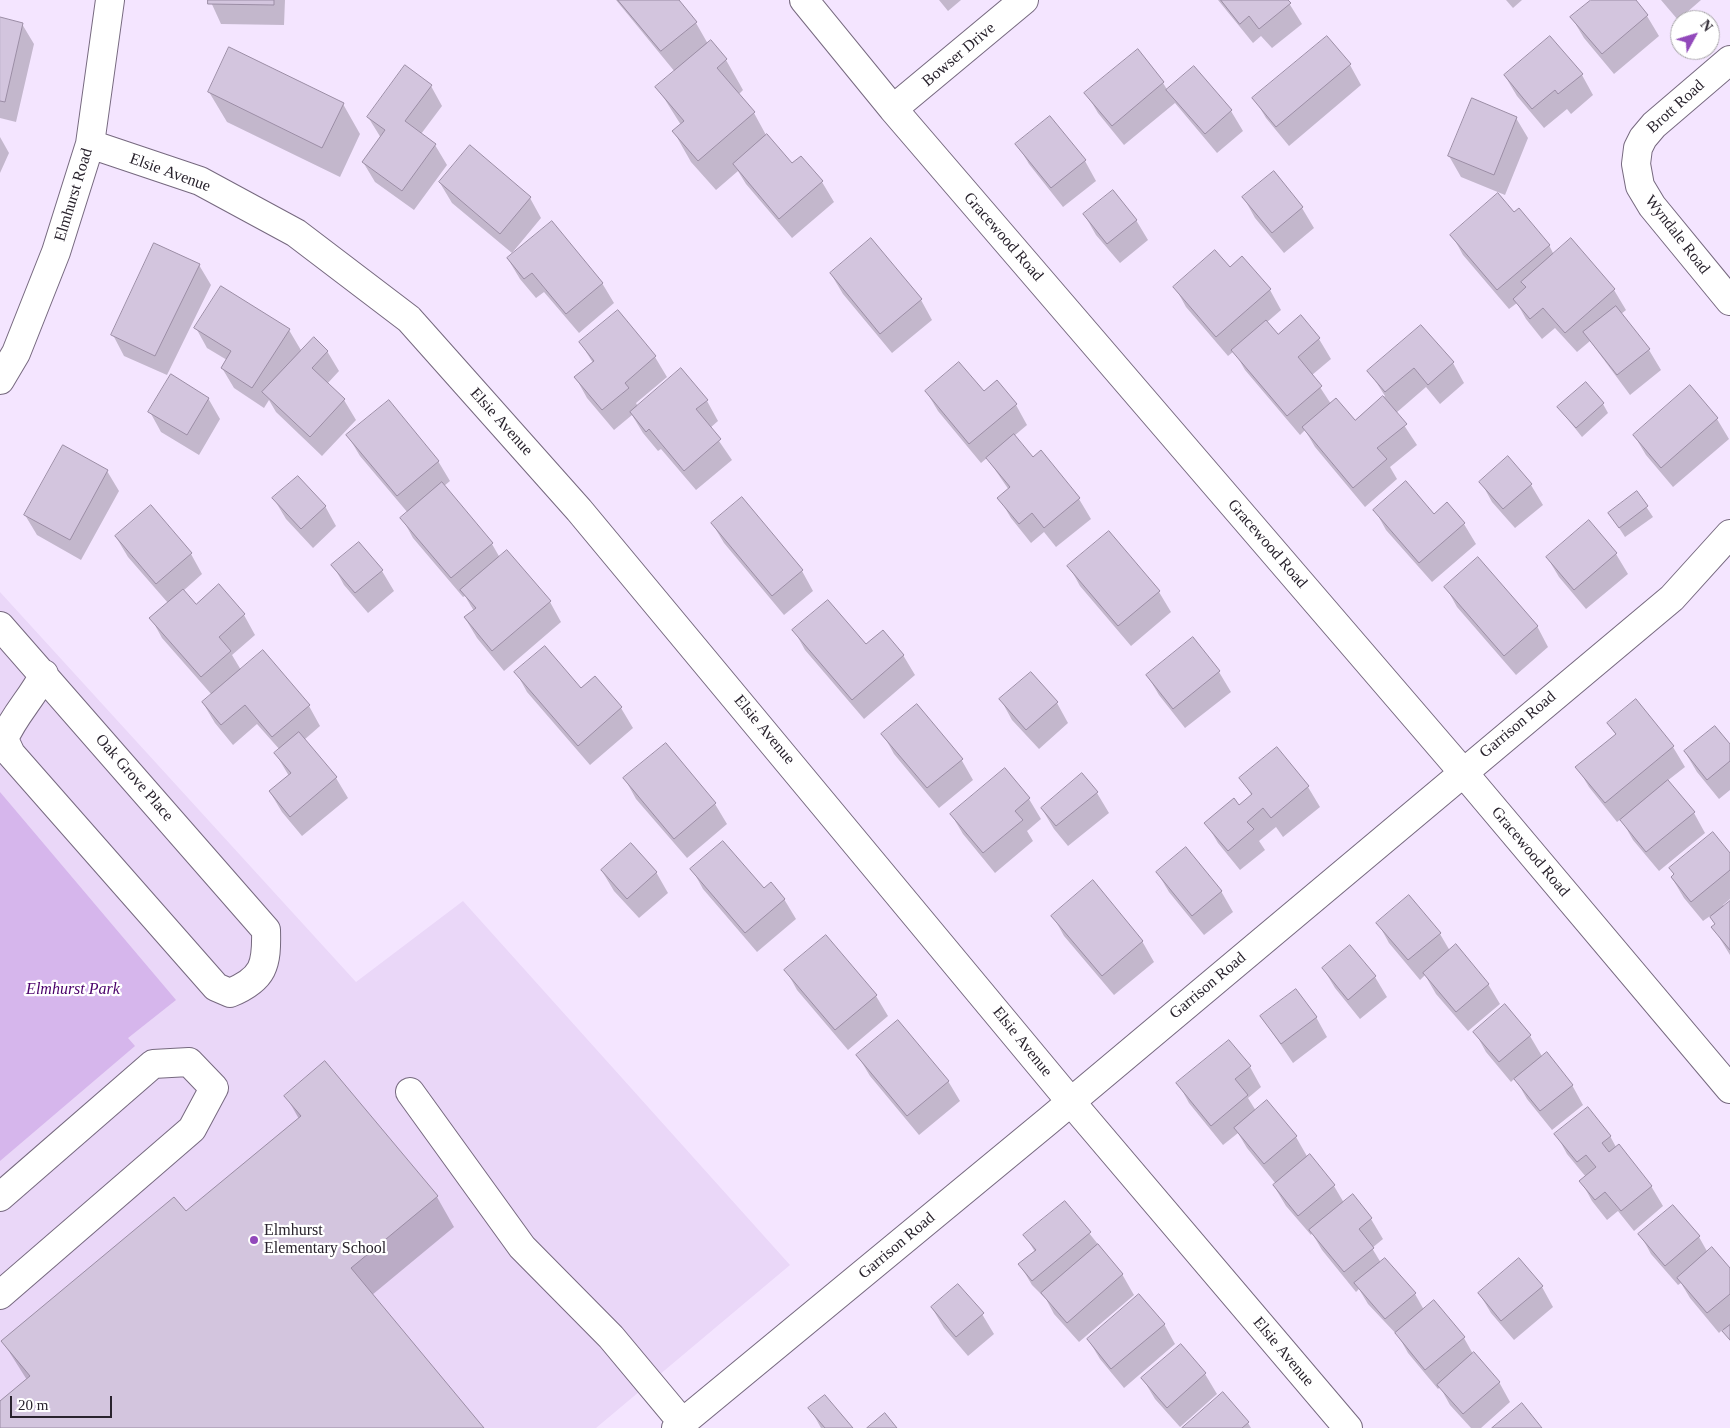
<!DOCTYPE html>
<style>
body{margin:0}
#map{position:relative;width:1730px;height:1428px;overflow:hidden;background:#f4e5ff;font-family:"Times New Roman",serif}
canvas{display:block}
.north{position:absolute;left:1670px;top:10px;width:50px;height:50px;box-sizing:border-box;background:#fff;border:1px solid #a9a7ab;border-radius:50%;rotate:51deg;font-size:14px;font-weight:700;line-height:20px;text-align:center;color:#29232d}
.north::after{content:'';display:block;margin:auto;width:18px;height:22px;background:#9249bb;clip-path:polygon(50% 0,100% 100%,50% 72%,0 100%)}
.scale{position:absolute;left:10px;top:1396px;width:102px;height:22px;box-sizing:border-box;border:2px solid #29232d;border-top:0;padding-left:6px;font-size:15px;line-height:18px;white-space:nowrap;color:#29232d;-webkit-text-stroke:4px #fff;paint-order:stroke}
</style>
<div id="map">
<canvas width="1730" height="1428"></canvas>
<div class="north">N</div>
<div class="scale">20 m</div>
</div>
<script>
const ctx = document.querySelector('canvas').getContext('2d');
ctx.lineJoin = 'round';
function fillPath(path, color) { ctx.fillStyle = color; ctx.fill(path, 'evenodd'); }
function trace(path, color, width, dash) { ctx.strokeStyle = color; ctx.lineWidth = width; ctx.lineCap = dash ? 'butt' : 'round'; ctx.setLineDash(dash || []); ctx.stroke(path); }
function label(font, color, halo, rows, align = 'center') {
  ctx.font = font + ' "Times New Roman",serif'; ctx.lineWidth = 4.5; ctx.setLineDash([]); ctx.textBaseline = 'middle'; ctx.strokeStyle = halo; ctx.fillStyle = color; for (const [text, x, y, turn = 0] of rows) {
    ctx.save(); ctx.translate(x, y); ctx.rotate((+turn || 0) * Math.PI / 180); ctx.textAlign = isNaN(turn) ? turn : align; if (halo) ctx.strokeText(text, 0, 0); ctx.fillText(text, 0, 0); ctx.restore();
  }
}
const built = new Path2D(`
 M 0,592 L 356,982 L 463,901 L 790,1265 L 596,1428 L 0,1428 Z`);
const green = new Path2D(`
 M 0,792 L 176,1000 L 128,1038 L 135,1046 L 0,1161 Z`);
const shadow = new Path2D(`
 M 210,0 L 285,0 L 284,25 L 221,24 Z
 M 616,0 L 677,0 L 696,23 L 708,44 L 711,42 L 726,60 L 743,90 L 738,95 L 754,113 L 766,135 L 792,164 L 801,157 L 822,182 L 834,202 L 792,238 L 746,184 L 738,171 L 716,190 L 691,162 L 674,132 L 681,125 L 657,87 L 675,72 Z
 M 939,0 L 961,0 L 948,11 Z
 M 1218,0 L 1287,0 L 1302,24 L 1272,48 L 1261,36 L 1253,43 Z
 M 1506,0 L 1522,0 L 1513,8 Z
 M 1593,0 L 1634,0 L 1647,16 L 1659,36 L 1614,74 L 1584,38 L 1572,18 Z
 M 1661,0 L 1701,0 L 1678,20 Z
 M 0,18 L 22,24 L 34,44 L 16,122 L 0,118 Z
 M 1327,37 L 1350,65 L 1361,85 L 1289,146 L 1266,118 L 1254,98 Z
 M 1194,68 L 1231,111 L 1243,131 L 1217,153 L 1175,103 L 1124,145 L 1098,113 L 1086,93 L 1163,83 L 1168,91 Z
 M 1582,75 L 1593,95 L 1571,114 L 1567,109 L 1544,128 L 1517,96 L 1505,76 Z
 M 431,86 L 442,106 L 421,134 L 435,145 L 447,165 L 414,210 L 375,182 L 363,162 L 381,138 L 368,117 Z
 M 209,92 L 343,104 L 360,134 L 340,177 L 227,122 Z
 M 1516,118 L 1528,138 L 1505,195 L 1461,177 L 1449,156 Z
 M 0,137 L 9,153 L 0,173 Z
 M 1017,144 L 1085,161 L 1096,181 L 1063,207 L 1029,164 Z
 M 1273,173 L 1302,208 L 1314,228 L 1284,253 L 1255,218 L 1244,198 Z
 M 440,183 L 530,198 L 541,218 L 512,253 L 452,203 Z
 M 1084,214 L 1136,220 L 1148,240 L 1120,263 L 1096,235 Z
 M 1514,214 L 1549,245 L 1554,255 L 1614,290 L 1626,310 L 1621,314 L 1649,350 L 1661,370 L 1630,395 L 1590,341 L 1577,352 L 1555,328 L 1542,339 L 1526,319 L 1517,303 L 1509,309 L 1463,255 L 1452,235 Z
 M 508,259 L 602,283 L 614,303 L 579,333 L 544,292 L 536,298 L 520,279 Z
 M 199,265 L 211,285 L 167,375 L 124,356 L 113,335 Z
 M 1230,269 L 1270,290 L 1281,310 L 1266,323 L 1277,336 L 1300,316 L 1319,339 L 1331,359 L 1312,375 L 1331,404 L 1355,422 L 1385,396 L 1369,371 L 1453,363 L 1464,383 L 1440,404 L 1426,387 L 1396,413 L 1417,445 L 1390,467 L 1397,479 L 1365,507 L 1315,447 L 1305,430 L 1300,435 L 1245,370 L 1234,351 L 1228,356 L 1186,307 L 1175,287 Z
 M 831,274 L 921,300 L 932,320 L 892,353 L 843,294 Z
 M 618,311 L 655,357 L 667,377 L 636,403 L 638,407 L 707,401 L 718,421 L 710,428 L 732,460 L 696,490 L 661,449 L 658,451 L 643,433 L 632,415 L 614,430 L 587,398 L 576,378 L 593,363 L 580,342 Z
 M 196,328 L 289,330 L 302,352 L 327,351 L 339,371 L 327,384 L 344,400 L 356,420 L 322,456 L 276,412 L 269,400 L 264,408 L 234,388 L 222,368 L 227,360 L 207,348 Z
 M 997,382 L 1016,405 L 1027,425 L 1014,436 L 1032,459 L 1041,452 L 1079,499 L 1091,519 L 1056,547 L 1044,532 L 1031,543 L 1011,518 L 999,498 L 1009,490 L 987,458 L 981,463 L 938,411 L 926,391 L 983,393 Z
 M 1690,387 L 1717,419 L 1729,439 L 1673,487 L 1646,455 L 1634,435 Z
 M 208,398 L 220,419 L 199,455 L 161,432 L 150,412 Z
 M 1603,404 L 1608,413 L 1582,437 L 1559,408 Z
 M 348,436 L 438,461 L 450,481 L 444,486 L 492,544 L 500,558 L 550,602 L 561,622 L 504,671 L 477,638 L 465,618 L 474,611 L 465,596 L 463,597 L 413,538 L 402,518 L 408,513 L 360,456 Z
 M 1508,458 L 1531,485 L 1543,505 L 1515,528 L 1492,502 L 1481,482 Z
 M 107,471 L 119,491 L 81,560 L 37,535 L 25,515 Z
 M 1637,493 L 1653,517 L 1625,537 L 1610,514 Z
 M 274,499 L 325,506 L 336,526 L 313,548 L 286,519 Z
 M 1447,504 L 1464,524 L 1476,544 L 1432,582 L 1386,530 L 1375,510 L 1433,516 Z
 M 1589,522 L 1616,554 L 1628,574 L 1586,609 L 1559,577 L 1547,557 Z
 M 712,523 L 802,571 L 813,591 L 784,615 L 724,543 Z
 M 1109,533 L 1159,592 L 1171,612 L 1131,646 L 1080,586 L 1069,566 Z
 M 116,537 L 191,554 L 202,574 L 183,591 L 196,606 L 244,615 L 255,635 L 232,655 L 241,670 L 309,706 L 320,726 L 304,740 L 336,778 L 348,798 L 302,836 L 282,812 L 270,792 L 289,776 L 276,754 L 280,750 L 257,724 L 233,745 L 215,723 L 203,703 L 212,695 L 162,638 L 151,618 L 168,603 L 128,557 Z
 M 359,543 L 382,571 L 394,591 L 368,613 L 344,585 L 333,565 Z
 M 1446,587 L 1537,626 L 1548,647 L 1516,675 L 1457,607 Z
 M 794,630 L 903,655 L 915,675 L 864,719 L 805,650 Z
 M 1193,639 L 1219,672 L 1231,692 L 1185,728 L 1159,695 L 1147,675 Z
 M 516,672 L 581,690 L 594,678 L 621,708 L 633,728 L 590,765 L 527,692 Z
 M 1031,673 L 1057,703 L 1068,723 L 1039,749 L 1012,720 L 1001,700 Z
 M 1636,701 L 1673,747 L 1685,767 L 1667,781 L 1694,813 L 1705,833 L 1659,871 L 1633,840 L 1621,819 L 1617,822 L 1589,787 L 1577,767 L 1616,735 L 1608,723 Z
 M 883,734 L 961,759 L 973,780 L 939,808 L 894,754 Z
 M 665,745 L 715,804 L 727,824 L 687,858 L 636,799 L 625,779 Z
 M 1730,746 L 1730,790 L 1719,799 L 1697,772 L 1685,752 Z
 M 1276,749 L 1308,787 L 1320,807 L 1283,837 L 1276,827 L 1259,841 L 1265,850 L 1240,870 L 1218,843 L 1206,823 L 1239,806 L 1252,796 L 1241,778 Z
 M 1005,769 L 1029,799 L 1041,819 L 1027,831 L 1033,841 L 995,873 L 963,834 L 951,814 Z
 M 1097,793 L 1109,813 L 1068,846 L 1054,829 L 1042,809 Z
 M 1730,855 L 1730,899 L 1723,905 L 1724,907 L 1730,903 L 1730,955 L 1713,927 L 1716,925 L 1710,916 L 1703,921 L 1684,898 L 1672,878 L 1675,876 L 1671,868 Z
 M 692,869 L 764,890 L 784,899 L 796,919 L 757,952 L 703,889 Z
 M 602,871 L 656,872 L 668,893 L 639,918 L 614,891 Z
 M 1157,872 L 1221,891 L 1233,912 L 1204,935 L 1169,892 Z
 M 1053,916 L 1142,941 L 1154,962 L 1114,995 L 1064,936 Z
 M 1378,923 L 1440,934 L 1450,951 L 1488,984 L 1500,1004 L 1468,1031 L 1436,994 L 1425,975 L 1420,980 L 1389,943 Z
 M 1350,946 L 1375,977 L 1387,997 L 1360,1019 L 1335,988 L 1323,968 Z
 M 786,970 L 876,996 L 888,1016 L 848,1050 L 797,990 Z
 M 1261,1016 L 1316,1017 L 1327,1037 L 1293,1063 Z
 M 1475,1032 L 1530,1036 L 1543,1058 L 1572,1085 L 1583,1105 L 1552,1130 L 1527,1099 L 1515,1078 L 1511,1082 L 1486,1052 Z
 M 858,1056 L 948,1081 L 960,1101 L 919,1135 L 870,1076 Z
 M 1250,1067 L 1261,1087 L 1248,1098 L 1256,1111 L 1296,1137 L 1308,1158 L 1310,1156 L 1334,1186 L 1344,1203 L 1353,1196 L 1371,1219 L 1383,1239 L 1372,1248 L 1381,1263 L 1415,1294 L 1424,1310 L 1464,1338 L 1473,1354 L 1499,1382 L 1510,1402 L 1481,1428 L 1471,1428 L 1450,1405 L 1440,1387 L 1438,1389 L 1408,1353 L 1399,1337 L 1368,1304 L 1359,1289 L 1356,1292 L 1322,1250 L 1312,1233 L 1311,1235 L 1286,1206 L 1274,1186 L 1276,1184 L 1247,1148 L 1238,1133 L 1223,1145 L 1189,1103 L 1178,1083 Z
 M 286,1096 L 437,1197 L 454,1227 L 372,1295 L 482,1428 L 0,1428 L 0,1402 L 27,1380 L 3,1342 L 186,1213 L 299,1119 Z
 M 1556,1134 L 1610,1136 L 1616,1147 L 1651,1186 L 1663,1206 L 1634,1231 L 1618,1211 L 1607,1220 L 1592,1201 L 1581,1181 L 1586,1177 L 1567,1154 Z
 M 1064,1202 L 1122,1274 L 1134,1295 L 1079,1342 L 1054,1314 L 1046,1299 L 1032,1285 L 1020,1265 L 1035,1252 L 1025,1235 Z
 M 1673,1206 L 1699,1237 L 1708,1253 L 1730,1270 L 1730,1341 L 1723,1329 L 1719,1333 L 1690,1298 L 1681,1283 L 1678,1285 L 1651,1254 L 1640,1234 Z
 M 1542,1287 L 1553,1307 L 1514,1340 L 1491,1313 L 1479,1293 Z
 M 932,1308 L 982,1314 L 994,1334 L 968,1356 L 944,1328 Z
 M 1164,1324 L 1175,1344 L 1124,1388 L 1100,1359 L 1088,1339 Z
 M 1180,1346 L 1205,1374 L 1217,1394 L 1180,1427 L 1155,1399 L 1143,1379 Z
 M 810,1408 L 851,1428 L 821,1428 Z
 M 1248,1423 L 1251,1428 L 1184,1428 Z`);
const building = new Path2D(`
 M 208,0 L 274,0 L 274,5 L 208,4 Z
 M 618,0 L 679,0 L 697,22 L 661,51 Z
 M 1221,0 L 1288,0 L 1291,3 L 1259,29 L 1249,16 L 1240,24 Z
 M 1591,0 L 1636,0 L 1648,15 L 1602,54 L 1570,17 Z
 M 0,17 L 23,23 L 5,102 L 0,101 Z
 M 1327,36 L 1351,64 L 1276,127 L 1252,98 Z
 M 1550,36 L 1583,74 L 1558,94 L 1555,90 L 1532,109 L 1504,75 Z
 M 711,40 L 727,59 L 717,68 L 755,112 L 698,161 L 672,131 L 684,121 L 655,87 Z
 M 229,47 L 344,103 L 322,148 L 208,92 Z
 M 1138,49 L 1164,82 L 1112,126 L 1084,93 Z
 M 405,65 L 432,85 L 405,121 L 436,144 L 402,191 L 362,162 L 385,130 L 367,117 Z
 M 1194,66 L 1232,110 L 1205,134 L 1166,90 Z
 M 1472,98 L 1517,117 L 1494,175 L 1448,156 Z
 M 1050,116 L 1086,160 L 1051,188 L 1015,144 Z
 M 767,134 L 792,163 L 801,156 L 823,181 L 779,219 L 733,164 Z
 M 470,145 L 531,197 L 500,234 L 439,182 Z
 M 1274,171 L 1303,207 L 1272,233 L 1242,197 Z
 M 1113,190 L 1137,220 L 1107,244 L 1083,214 Z
 M 1498,193 L 1514,212 L 1519,208 L 1550,245 L 1497,290 L 1450,235 Z
 M 552,221 L 603,283 L 566,314 L 532,273 L 524,279 L 507,258 Z
 M 871,238 L 922,299 L 880,334 L 830,273 Z
 M 1571,238 L 1615,289 L 1565,333 L 1543,308 L 1530,319 L 1513,299 L 1526,287 L 1521,282 Z
 M 154,243 L 200,264 L 155,356 L 111,335 Z
 M 1215,250 L 1230,267 L 1242,256 L 1271,289 L 1216,337 L 1173,287 Z
 M 221,286 L 290,329 L 252,388 L 221,368 L 231,351 L 194,328 Z
 M 1616,306 L 1650,349 L 1617,375 L 1583,332 Z
 M 618,310 L 656,356 L 625,383 L 629,388 L 602,410 L 574,377 L 594,361 L 579,342 Z
 M 1301,315 L 1320,338 L 1298,357 L 1322,386 L 1287,416 L 1231,350 L 1266,320 L 1278,334 Z
 M 1421,325 L 1454,362 L 1428,385 L 1414,368 L 1385,392 L 1367,371 Z
 M 314,337 L 328,351 L 312,368 L 345,399 L 310,437 L 262,392 Z
 M 959,362 L 984,391 L 997,380 L 1017,404 L 969,444 L 925,391 Z
 M 681,368 L 708,400 L 696,409 L 721,439 L 684,471 L 649,429 L 646,432 L 630,412 Z
 M 171,374 L 209,398 L 187,435 L 148,412 Z
 M 1586,382 L 1604,403 L 1576,428 L 1557,407 Z
 M 1690,385 L 1718,418 L 1661,468 L 1633,435 Z
 M 1383,396 L 1407,424 L 1377,448 L 1387,459 L 1353,488 L 1302,427 L 1336,398 L 1355,420 Z
 M 389,400 L 439,461 L 397,496 L 346,435 Z
 M 1014,434 L 1033,457 L 1041,450 L 1080,498 L 1044,528 L 1032,513 L 1019,524 L 997,498 L 1010,487 L 986,458 Z
 M 63,445 L 108,470 L 70,540 L 24,515 Z
 M 1508,456 L 1532,484 L 1503,509 L 1479,482 Z
 M 298,476 L 326,506 L 301,529 L 272,498 Z
 M 1406,481 L 1434,514 L 1447,502 L 1465,523 L 1419,563 L 1373,510 Z
 M 442,482 L 493,543 L 451,578 L 400,518 Z
 M 1637,491 L 1648,506 L 1619,528 L 1608,513 Z
 M 742,497 L 803,570 L 772,596 L 711,523 Z
 M 151,505 L 192,553 L 156,584 L 115,536 Z
 M 1589,520 L 1617,553 L 1574,590 L 1546,557 Z
 M 1109,531 L 1160,591 L 1118,626 L 1067,566 Z
 M 359,542 L 383,570 L 355,593 L 331,565 Z
 M 507,550 L 551,601 L 492,651 L 464,617 L 476,608 L 460,590 Z
 M 1478,557 L 1538,626 L 1504,656 L 1444,587 Z
 M 219,584 L 245,614 L 219,637 L 231,651 L 201,677 L 149,618 L 183,589 L 196,604 Z
 M 828,600 L 866,644 L 883,630 L 904,655 L 852,700 L 792,630 Z
 M 1193,637 L 1220,671 L 1173,709 L 1146,675 Z
 M 545,646 L 581,688 L 595,676 L 622,707 L 578,746 L 514,672 Z
 M 263,650 L 310,705 L 272,737 L 245,705 L 221,725 L 202,702 Z
 M 1031,672 L 1058,702 L 1026,730 L 999,699 Z
 M 1636,699 L 1674,746 L 1605,803 L 1575,767 L 1616,734 L 1607,723 Z
 M 917,704 L 963,759 L 927,788 L 881,734 Z
 M 1715,726 L 1730,744 L 1730,761 L 1707,780 L 1684,751 Z
 M 299,732 L 337,777 L 290,817 L 269,791 L 291,773 L 274,753 Z
 M 666,743 L 716,803 L 674,839 L 623,778 Z
 M 1277,747 L 1309,786 L 1271,818 L 1263,808 L 1247,822 L 1254,829 L 1228,851 L 1204,823 L 1234,798 L 1239,805 L 1252,794 L 1239,778 Z
 M 1005,768 L 1030,798 L 1015,811 L 1023,820 L 983,853 L 950,814 Z
 M 1082,773 L 1098,792 L 1056,826 L 1041,808 Z
 M 1668,780 L 1695,812 L 1646,852 L 1620,820 Z
 M 1713,832 L 1730,853 L 1730,870 L 1691,902 L 1671,877 L 1674,874 L 1669,868 Z
 M 723,841 L 764,888 L 771,882 L 785,899 L 745,933 L 690,869 Z
 M 631,843 L 657,872 L 627,899 L 601,870 Z
 M 1186,847 L 1222,891 L 1192,916 L 1156,872 Z
 M 1093,880 L 1143,941 L 1102,976 L 1051,916 Z
 M 1409,895 L 1441,933 L 1408,960 L 1376,923 Z
 M 1730,901 L 1730,950 L 1711,927 L 1715,924 L 1710,917 Z
 M 826,935 L 877,995 L 835,1030 L 784,970 Z
 M 1456,944 L 1489,984 L 1456,1012 L 1423,973 Z
 M 1350,945 L 1376,976 L 1348,1000 L 1322,968 Z
 M 1296,989 L 1317,1017 L 1281,1044 L 1260,1016 Z
 M 1505,1004 L 1531,1035 L 1499,1062 L 1473,1032 Z
 M 898,1020 L 949,1081 L 907,1116 L 856,1055 Z
 M 1229,1040 L 1251,1066 L 1235,1079 L 1248,1095 L 1211,1126 L 1176,1083 Z
 M 1547,1052 L 1573,1085 L 1540,1111 L 1514,1079 Z
 M 325,1061 L 438,1196 L 351,1268 L 484,1428 L 0,1428 L 0,1401 L 30,1376 L 1,1341 L 174,1197 L 186,1211 L 301,1116 L 284,1096 Z
 M 1267,1100 L 1297,1136 L 1264,1164 L 1234,1128 Z
 M 1588,1107 L 1611,1136 L 1602,1143 L 1609,1152 L 1619,1144 L 1652,1186 L 1621,1211 L 1605,1192 L 1595,1200 L 1579,1181 L 1596,1167 L 1586,1155 L 1577,1162 L 1554,1134 Z
 M 1310,1154 L 1335,1185 L 1298,1216 L 1273,1185 Z
 M 1353,1194 L 1372,1218 L 1359,1229 L 1374,1248 L 1344,1272 L 1309,1230 Z
 M 1065,1201 L 1091,1232 L 1032,1281 L 1018,1264 L 1036,1250 L 1023,1235 Z
 M 1673,1205 L 1700,1236 L 1665,1266 L 1638,1234 Z
 M 1098,1244 L 1123,1274 L 1067,1323 L 1041,1293 Z
 M 1712,1247 L 1730,1268 L 1730,1294 L 1707,1313 L 1677,1278 Z
 M 1385,1258 L 1416,1293 L 1385,1319 L 1354,1283 Z
 M 1519,1258 L 1543,1286 L 1501,1321 L 1478,1293 Z
 M 958,1284 L 984,1313 L 956,1337 L 931,1307 Z
 M 1139,1294 L 1165,1324 L 1111,1369 L 1087,1339 Z
 M 1434,1300 L 1465,1337 L 1425,1370 L 1395,1333 Z
 M 1730,1325 L 1730,1340 L 1722,1331 Z
 M 1181,1344 L 1206,1373 L 1167,1408 L 1141,1378 Z
 M 1474,1352 L 1500,1382 L 1463,1414 L 1437,1385 Z
 M 1223,1392 L 1249,1422 L 1242,1428 L 1182,1428 Z
 M 825,1395 L 853,1428 L 825,1428 L 808,1408 Z
 M 1522,1403 L 1542,1428 L 1492,1428 Z
 M 885,1413 L 897,1428 L 867,1428 Z`);
const minor = new Path2D(`
 M 804,0 L 893,109 L 1462,771 L 1730,1089
 M 1730,60 L 1654,125 L 1643,138 L 1638,148 L 1636,164 L 1640,186 L 1652,206 L 1730,301
 M 893,109 L 1024,0
 M 90,144 L 200,181 L 296,233 L 409,319 L 579,510 L 1071,1102 L 1348,1428
 M 0,380 L 16,353 L 56,252 L 90,144 L 110,0
 M 0,626 L 266,930 C 267,965 264,979 230,993 L 216,987 L 11,754 L 4,739 C 14,715 33,697 44,674
 M 410,1092 L 522,1247 L 611,1337 L 682,1422
 M 0,1197 L 153,1064 L 189,1062 L 214,1088 L 192,1129 L 0,1295
 M 676,1428 L 1048,1121 L 1672,598 L 1730,534`);
const markers = [
 [254,1240,5,"#9249bb"]
];
const streetNames = [
 ["Bowser Drive",959,55,-40],
 ["Brott Road",1676,107,-42],
 ["Elsie Avenue",170,173,20],
 ["Elmhurst Road",74,195,-73],
 ["Wyndale Road",1677,235,52],
 ["Gracewood Road",1003,237,49],
 ["Elsie Avenue",501,422,48],
 ["Gracewood Road",1267,544,49],
 ["Garrison Road",1518,725,-40],
 ["Elsie Avenue",764,730,50],
 ["Oak Grove Place",134,778,49],
 ["Gracewood Road",1530,852,50],
 ["Garrison Road",1208,986,-40],
 ["Elsie Avenue",1022,1042,51],
 ["Garrison Road",897,1246,-40],
 ["Elsie Avenue",1283,1352,50]
];
const parkNames = [
 ["Elmhurst Park",73,990]
];
const poiNames = [
 ["Elmhurst",264,1231],
 ["Elementary School",264,1249]
];
fillPath(built, '#ead7f8');
fillPath(green, '#d6b6ec');
fillPath(shadow, '#0003');
fillPath(building, '#d3c5de');
trace(building, '#9b8da5', 1);
trace(minor, '#76697f', 30);
trace(minor, '#fff', 28);
for (const [x, y, r, color] of markers) { const dot = new Path2D(); dot.arc(x, y, r, 0, 2 * Math.PI); ctx.fillStyle = color; ctx.fill(dot); trace(dot, '#fff', 2); }
label('16px', '#29232d', '#fff', streetNames);
label('italic 16px', '#4a006a', '#fff', parkNames);
label('16px', '#29232d', '#fff', poiNames, 'left');
</script>
